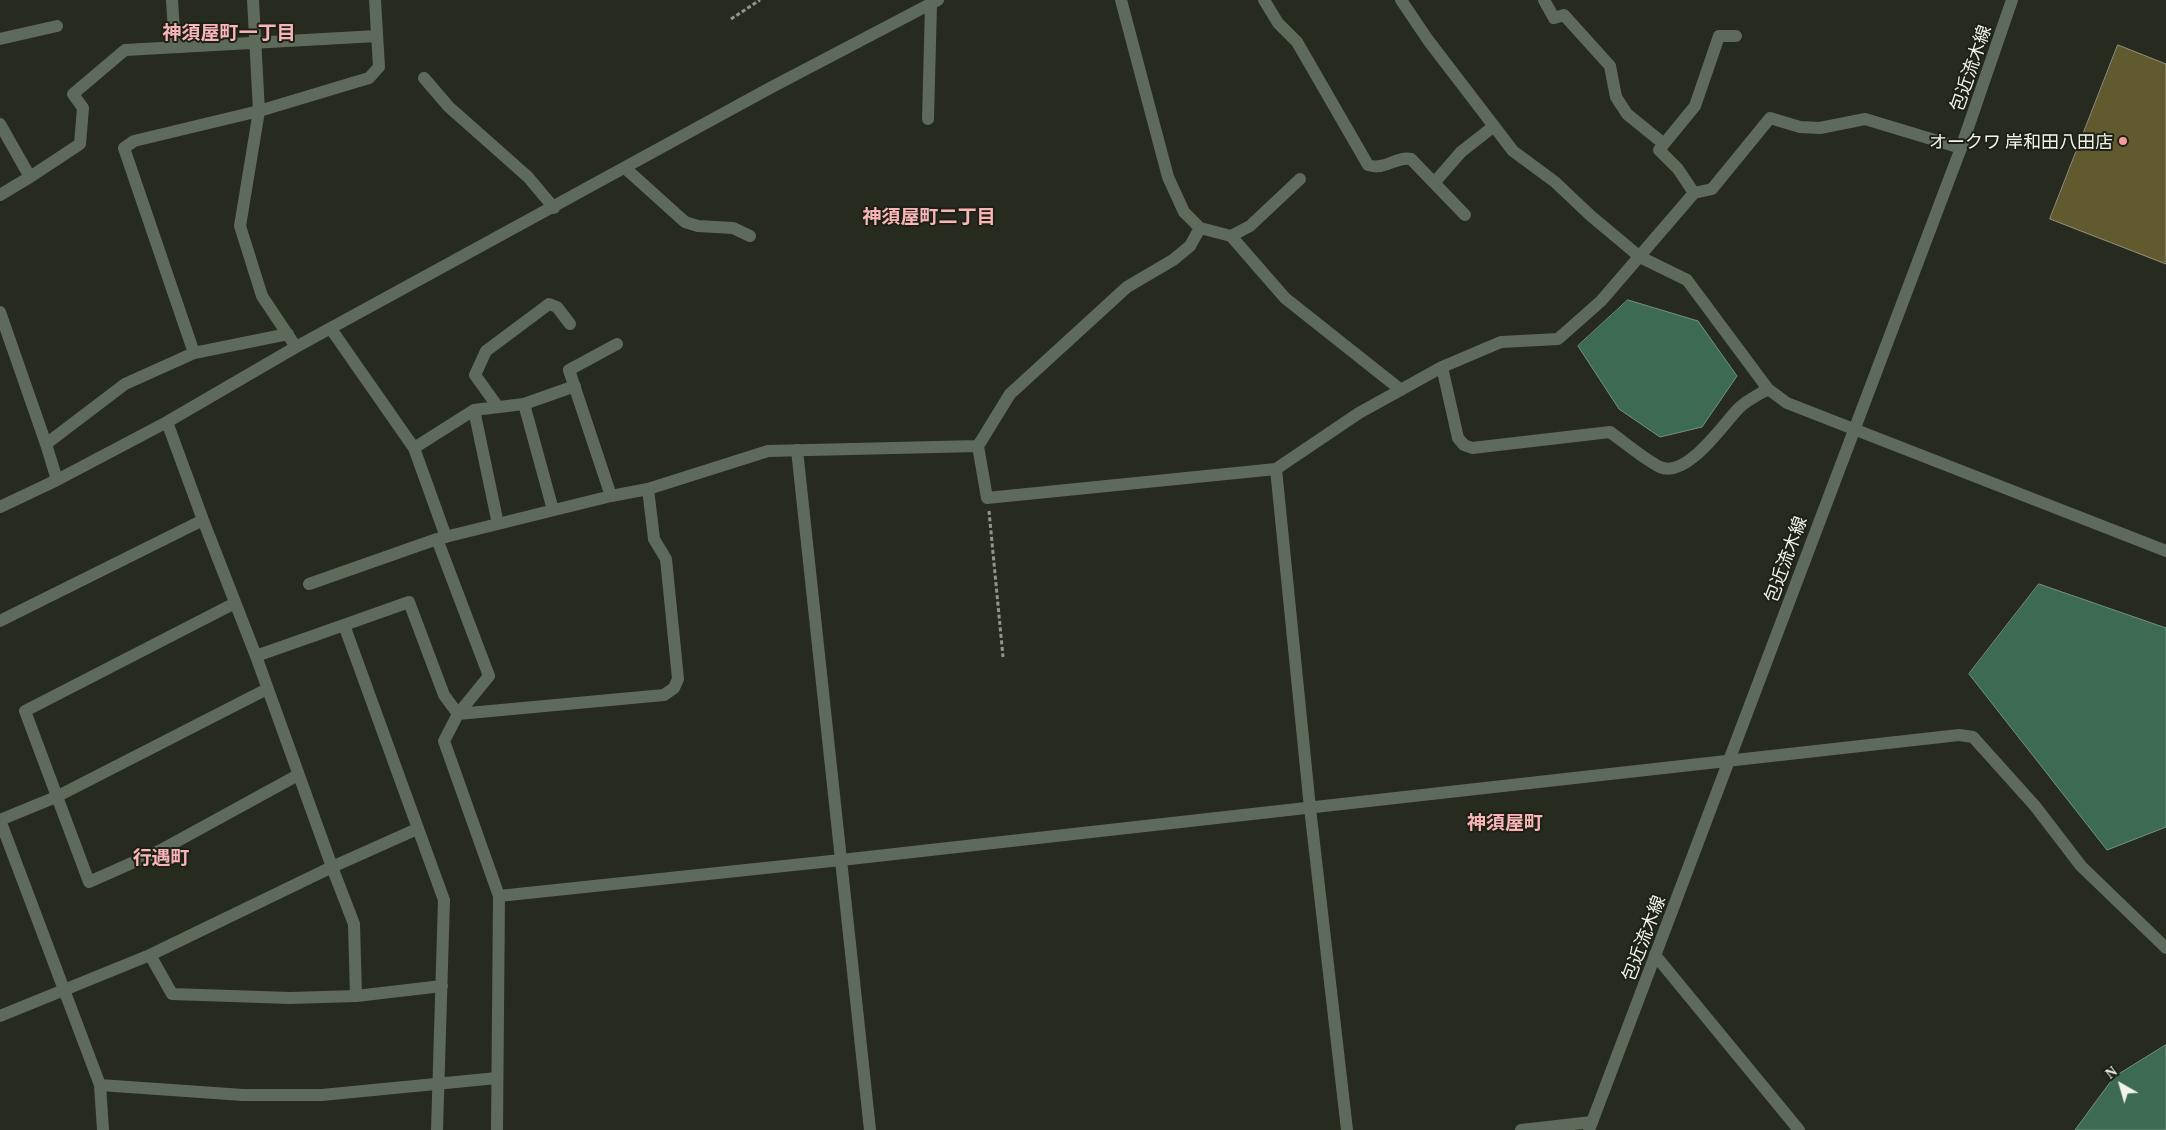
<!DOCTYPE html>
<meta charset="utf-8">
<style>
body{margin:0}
#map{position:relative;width:2166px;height:1130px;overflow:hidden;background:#272a1e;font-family:Georgia,serif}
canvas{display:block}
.north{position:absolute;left:2096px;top:1060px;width:50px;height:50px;-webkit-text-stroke:4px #1d2115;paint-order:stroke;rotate:322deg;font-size:14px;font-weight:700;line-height:20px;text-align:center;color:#f2f4ec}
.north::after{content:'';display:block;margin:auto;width:18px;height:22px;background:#f2f4ec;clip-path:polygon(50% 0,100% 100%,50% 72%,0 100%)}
</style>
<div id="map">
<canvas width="2166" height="1130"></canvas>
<div class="north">N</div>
</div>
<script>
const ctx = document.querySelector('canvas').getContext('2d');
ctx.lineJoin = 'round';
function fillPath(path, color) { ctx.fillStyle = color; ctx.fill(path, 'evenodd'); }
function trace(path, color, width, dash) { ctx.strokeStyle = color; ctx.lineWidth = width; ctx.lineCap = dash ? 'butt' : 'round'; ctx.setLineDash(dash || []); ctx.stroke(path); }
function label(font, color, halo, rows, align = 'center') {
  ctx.font = font + ' Georgia,"Noto Sans JP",serif'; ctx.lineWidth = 4; ctx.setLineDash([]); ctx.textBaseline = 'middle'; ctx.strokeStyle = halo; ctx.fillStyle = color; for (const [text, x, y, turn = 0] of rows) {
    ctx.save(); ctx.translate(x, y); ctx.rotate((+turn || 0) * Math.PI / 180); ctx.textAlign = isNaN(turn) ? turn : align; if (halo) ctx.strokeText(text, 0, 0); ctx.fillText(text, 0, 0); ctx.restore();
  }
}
const water = new Path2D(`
 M 1628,300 L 1698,321 L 1737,376 L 1702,427 L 1660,437 L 1619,409 L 1578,346 Z
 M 2039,584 L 2166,628 L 2166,827 L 2107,850 L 1969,674 Z
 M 2166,1045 L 2166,1130 L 2075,1130 L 2114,1077 Z`);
const building = new Path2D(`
 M 2118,45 L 2166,64 L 2166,264 L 2050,219 Z`);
const path = new Path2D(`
 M 731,19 L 760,0
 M 989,511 L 1003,657`);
const minor = new Path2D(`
 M 172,0 L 175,47
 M 253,0 L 259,111 L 240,226 L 262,296 L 296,347
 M 1121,0 L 1168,177 L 1184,212 L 1200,228 L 1231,236 L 1285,298 L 1401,390
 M 1264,0 L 1278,23 L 1297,42 L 1368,165 C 1384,171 1396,156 1411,159 L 1465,215
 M 1401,0 L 1428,40 L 1513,151 L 1555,182 L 1591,216 L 1640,257 L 1687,280 L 1768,389 L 1787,403 L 2166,551
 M 1544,0 L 1554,18 L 1564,15 L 1610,66 L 1616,97 L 1627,114 L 1664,144
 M 0,39 L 57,26
 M 424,78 L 449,107 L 528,177 L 554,208
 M 928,119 L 931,5
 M 0,124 L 30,177 L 0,195
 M 625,168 L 685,222 L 698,226 L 733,228 L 750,236
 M 30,177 L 80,144 L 83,108 L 73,94 L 125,50 L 377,36
 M 1434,183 L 1461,152 L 1494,126
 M 1694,193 L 1678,169 L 1659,150 L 1695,106 L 1719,36 L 1736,36
 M 1231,236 L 1250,226 L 1300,179
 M 0,312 L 46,444
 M 331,329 L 414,448 L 446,537
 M 194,353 L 124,148 L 134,141 L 259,111 L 369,78 L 379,67 L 375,0
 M 1442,367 L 1458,438 L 1464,445 L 1472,448 L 1610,432 C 1624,442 1645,460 1660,467 C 1687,479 1723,424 1739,408 C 1747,400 1758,395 1768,389
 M 524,404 L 553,510
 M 498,407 L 475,375 L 486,351 L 549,304 L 557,307 L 570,324
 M 474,410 L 498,524
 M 167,422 L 203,520 L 256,656 L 332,867 L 354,924 L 356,996
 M 978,446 L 1010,394 L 1127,287 L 1173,260 L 1190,246 L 1200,228
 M 414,448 L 474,410 L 524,404 L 575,386
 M 797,450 L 870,1130
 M 1276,469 L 1310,808 L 1347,1130
 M 57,480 L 46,444 L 125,384 L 194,353 L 288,334
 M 611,496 L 569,370 L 617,344
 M 0,507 L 57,480 L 167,422 L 296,347 L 770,88 L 938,0
 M 437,539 L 489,676 L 458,714 L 444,741 L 499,896 L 497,1130
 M 309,584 L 437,539 L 611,496 L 648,489 L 768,451 L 978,446 L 987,498 L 1276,469 L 1359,413 L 1442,367 L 1501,342 L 1558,339 L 1601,301 L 1694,193 L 1712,189 L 1770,118 L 1800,127 L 1820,128 L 1865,119 L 1961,148
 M 235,603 L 25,711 L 89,882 L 161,850 L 298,775
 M 0,621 L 203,520
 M 344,625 L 409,602 L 444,695 L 458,714 L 664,695 L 674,688 L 678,679 L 666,559 L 654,539 L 648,489
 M 256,656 L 344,625 L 444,900 L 437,1130
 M 0,820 L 100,1085 L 103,1130
 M 0,820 L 56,797 L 267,689
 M 499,896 L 841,860 L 1959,735 L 1973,737 L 2035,806 L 2081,866 L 2166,948
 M 150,955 L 172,994 L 290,998 L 356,996 L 442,986
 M 1655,955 L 1799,1130
 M 0,1016 L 150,955 L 332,867 L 417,829
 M 100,1085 L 243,1095 L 322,1095 L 497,1078
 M 1521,1130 L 1592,1122`);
const tertiary = new Path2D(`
 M 1589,1130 L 1961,148 L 2012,0`);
const markers = [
 [2123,141,5,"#f59b9e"]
];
const streetNames = [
 ["包近流木線",1970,68,-71],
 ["包近流木線",1785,559,-70],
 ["包近流木線",1643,938,-69]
];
const poiNames = [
 ["オークワ 岸和田八田店",2113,141]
];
const neighbourhoodNames = [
 ["神須屋町一丁目",229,32],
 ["神須屋町二丁目",929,216],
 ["神須屋町",1505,822],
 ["行遇町",161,857]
];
fillPath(water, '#3c6a53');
trace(water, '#739381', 1);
fillPath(building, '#625a2f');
trace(building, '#949182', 1);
trace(path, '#93958b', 3, [4, 2.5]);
trace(minor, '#5e6a5b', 12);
trace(tertiary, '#5e6a5b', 12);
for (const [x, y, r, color] of markers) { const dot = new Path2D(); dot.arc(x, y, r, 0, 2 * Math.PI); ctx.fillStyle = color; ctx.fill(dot); trace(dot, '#1d2115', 2); }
label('18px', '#f2f4ec', '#1d2115', streetNames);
label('18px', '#f2f4ec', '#1d2115', poiNames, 'right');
label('bold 19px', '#f9b5b7', '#1d2115', neighbourhoodNames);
</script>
